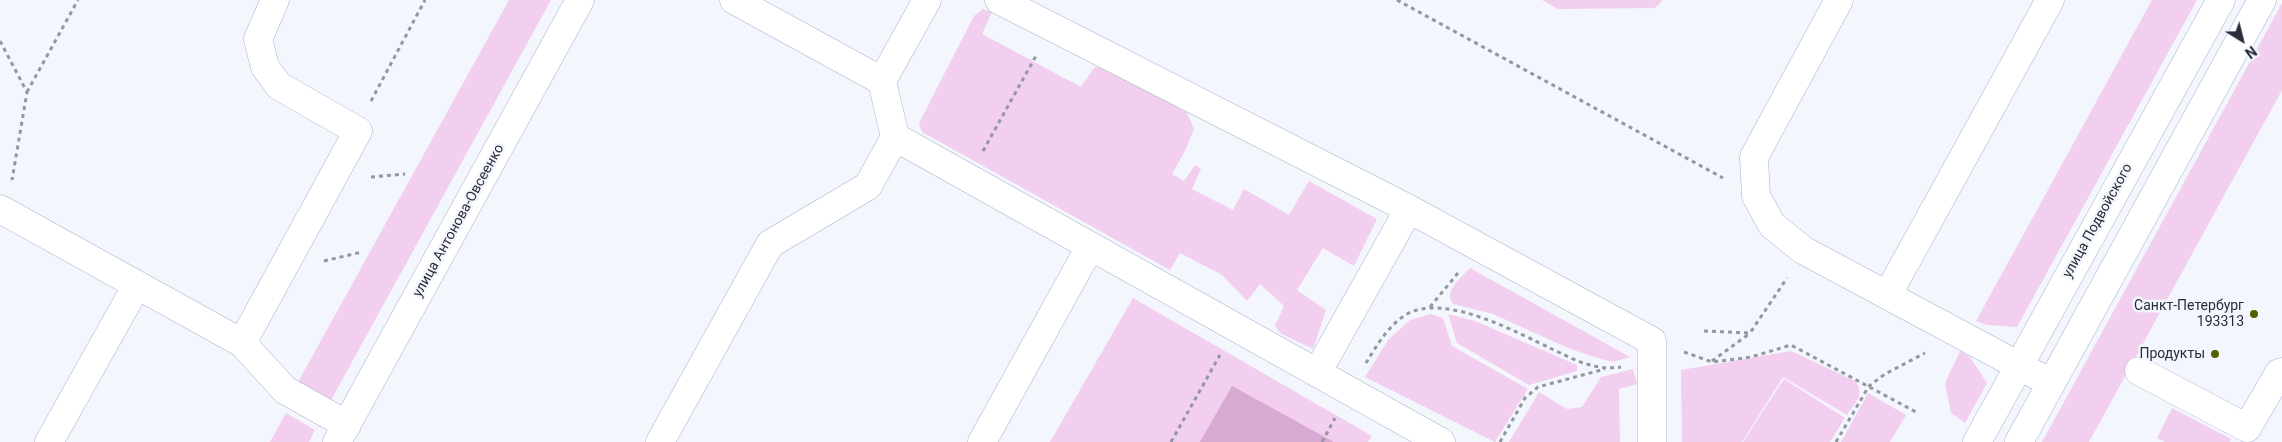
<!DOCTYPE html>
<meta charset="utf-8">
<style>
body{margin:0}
#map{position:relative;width:2282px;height:442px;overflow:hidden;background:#f3f6fc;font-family:Roboto,sans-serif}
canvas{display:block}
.north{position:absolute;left:2217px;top:15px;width:50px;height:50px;-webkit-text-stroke:4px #f3f6fc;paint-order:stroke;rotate:144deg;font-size:14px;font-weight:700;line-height:20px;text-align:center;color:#292d39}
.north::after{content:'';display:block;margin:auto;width:18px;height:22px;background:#292d39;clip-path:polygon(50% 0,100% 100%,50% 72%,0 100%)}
</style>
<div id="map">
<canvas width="2282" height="442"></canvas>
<div class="north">N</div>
</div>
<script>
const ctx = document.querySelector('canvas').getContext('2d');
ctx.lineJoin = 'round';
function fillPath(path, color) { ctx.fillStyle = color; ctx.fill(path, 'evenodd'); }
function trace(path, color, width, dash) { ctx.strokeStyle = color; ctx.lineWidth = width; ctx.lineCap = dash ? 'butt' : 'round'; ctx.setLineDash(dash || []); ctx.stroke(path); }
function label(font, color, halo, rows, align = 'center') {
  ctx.font = font + ' Roboto,sans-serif'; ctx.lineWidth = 5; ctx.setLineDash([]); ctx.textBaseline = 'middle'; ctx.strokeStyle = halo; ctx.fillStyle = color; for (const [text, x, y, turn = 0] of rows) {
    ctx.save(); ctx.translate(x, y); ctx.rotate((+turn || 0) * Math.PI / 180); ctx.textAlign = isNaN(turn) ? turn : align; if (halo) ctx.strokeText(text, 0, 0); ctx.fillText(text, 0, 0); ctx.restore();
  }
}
const green = new Path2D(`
 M 509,0 L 551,0 L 330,402 L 297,384 Z
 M 1542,0 L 1663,0 L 1655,8 L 1558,9 Z
 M 2152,0 L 2197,0 L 2017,327 L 1987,325 L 1976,321 Z
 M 2282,3 L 2282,90 L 2089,442 L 2042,442 Z
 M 983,9 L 992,12 L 982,34 L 1081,87 L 1094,68 L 1106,65 L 1187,113 L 1194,129 L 1185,151 L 1172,174 L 1184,181 L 1195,165 L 1201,169 L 1192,189 L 1233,210 L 1244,189 L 1289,215 L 1309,181 L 1377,219 L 1354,266 L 1323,248 L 1297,290 L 1326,310 L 1313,349 L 1280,333 L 1275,326 L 1284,306 L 1260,284 L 1247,301 L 1222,275 L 1180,253 L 1170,270 L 922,132 L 919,123 L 974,16 Z
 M 1470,268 L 1630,357 L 1613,362 L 1594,357 L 1568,348 L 1493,314 L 1453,304 C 1443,291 1462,277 1470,268 Z
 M 1133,298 L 1372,436 L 1368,442 L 1050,442 Z
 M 1431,314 L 1443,318 L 1452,346 L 1528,389 L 1495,442 L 1365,377 L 1388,340 L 1410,320 Z
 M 1448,314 L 1475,321 L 1577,365 L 1577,371 L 1529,385 L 1457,343 Z
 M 1791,351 L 1855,381 C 1866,395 1855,402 1847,415 L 1783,377 L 1742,442 L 1682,442 L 1681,370 Z
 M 1960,351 L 1970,357 L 1987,383 L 1965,423 L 1951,413 L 1945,383 Z
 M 1633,369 L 1637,384 L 1619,389 L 1620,442 L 1509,442 L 1539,392 L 1567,409 L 1582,407 L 1601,377 Z
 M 1784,379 L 1845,418 L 1830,442 L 1743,442 Z
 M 1868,393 L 1906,415 L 1890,442 L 1841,442 Z
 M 2172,408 L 2231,439 L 2230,442 L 2165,442 L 2157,438 Z
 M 286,413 L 315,430 L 309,442 L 270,442 Z`);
const forest = new Path2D(`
 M 1232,386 L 1334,442 L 1200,442 Z`);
const path = new Path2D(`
 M 1397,0 L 1723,178
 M 0,41 L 27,92 L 12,180
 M 27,92 L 78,0
 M 371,101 L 425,0
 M 983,151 L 1037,54
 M 371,177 L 405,174
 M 324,261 L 362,252
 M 1430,307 L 1458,273
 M 1704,331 L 1750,333 L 1787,278
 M 1684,352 L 1712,362 L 1751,357 L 1791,345 L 1916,412
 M 1712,361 L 1749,334
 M 1366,363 C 1377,345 1391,321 1411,312 C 1451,296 1516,332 1552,349 C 1575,360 1595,371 1621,367
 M 1171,442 L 1220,355
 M 1322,442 L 1335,418
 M 1500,442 L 1525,398 L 1538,387 L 1605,369
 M 1836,442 L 1869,386 L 1885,374 L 1925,353`);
const minor = new Path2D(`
 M 734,0 L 882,81 L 895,137 L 1441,442
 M 999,0 L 1409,209 L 1652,341 L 1652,442
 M 1839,0 L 1754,157 L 1756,196 L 1772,225 L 1803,250 L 2051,383
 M 882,81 L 927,0
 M 0,209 L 242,343 L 285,390 L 347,425
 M 1888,294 L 2050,0
 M 242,343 L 358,131 L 279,86 L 265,67 L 258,39 L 275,0
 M 2139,371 L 2247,428 L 2279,373 L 2282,372
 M 1317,373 L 1409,209
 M 49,442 L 137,285
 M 337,442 L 580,0
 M 660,442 L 770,244 L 868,186 L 895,137
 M 982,442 L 1090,247
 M 1977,442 L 2221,0
 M 2019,442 L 2262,0`);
const markers = [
 [2254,314,5,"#546000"],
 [2215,354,5,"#546000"]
];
const streetNames = [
 ["улица Антонова-Овсеенко",459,221,-61],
 ["улица Подвойского",2098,221,-61]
];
const poiNames = [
 ["Санкт-Петербург",2244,306],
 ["193313",2244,322],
 ["Продукты",2205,354]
];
fillPath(green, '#f2cfee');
fillPath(forest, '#d7aad2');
trace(minor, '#a7b1ce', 29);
trace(path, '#93979f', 3, [4, 4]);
trace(minor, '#fff', 28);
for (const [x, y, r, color] of markers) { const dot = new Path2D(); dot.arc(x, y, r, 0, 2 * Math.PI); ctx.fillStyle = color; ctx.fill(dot); trace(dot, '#f3f6fc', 2); }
label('14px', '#292d39', '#f3f6fc', streetNames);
label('14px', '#292d39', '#f3f6fc', poiNames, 'right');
</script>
